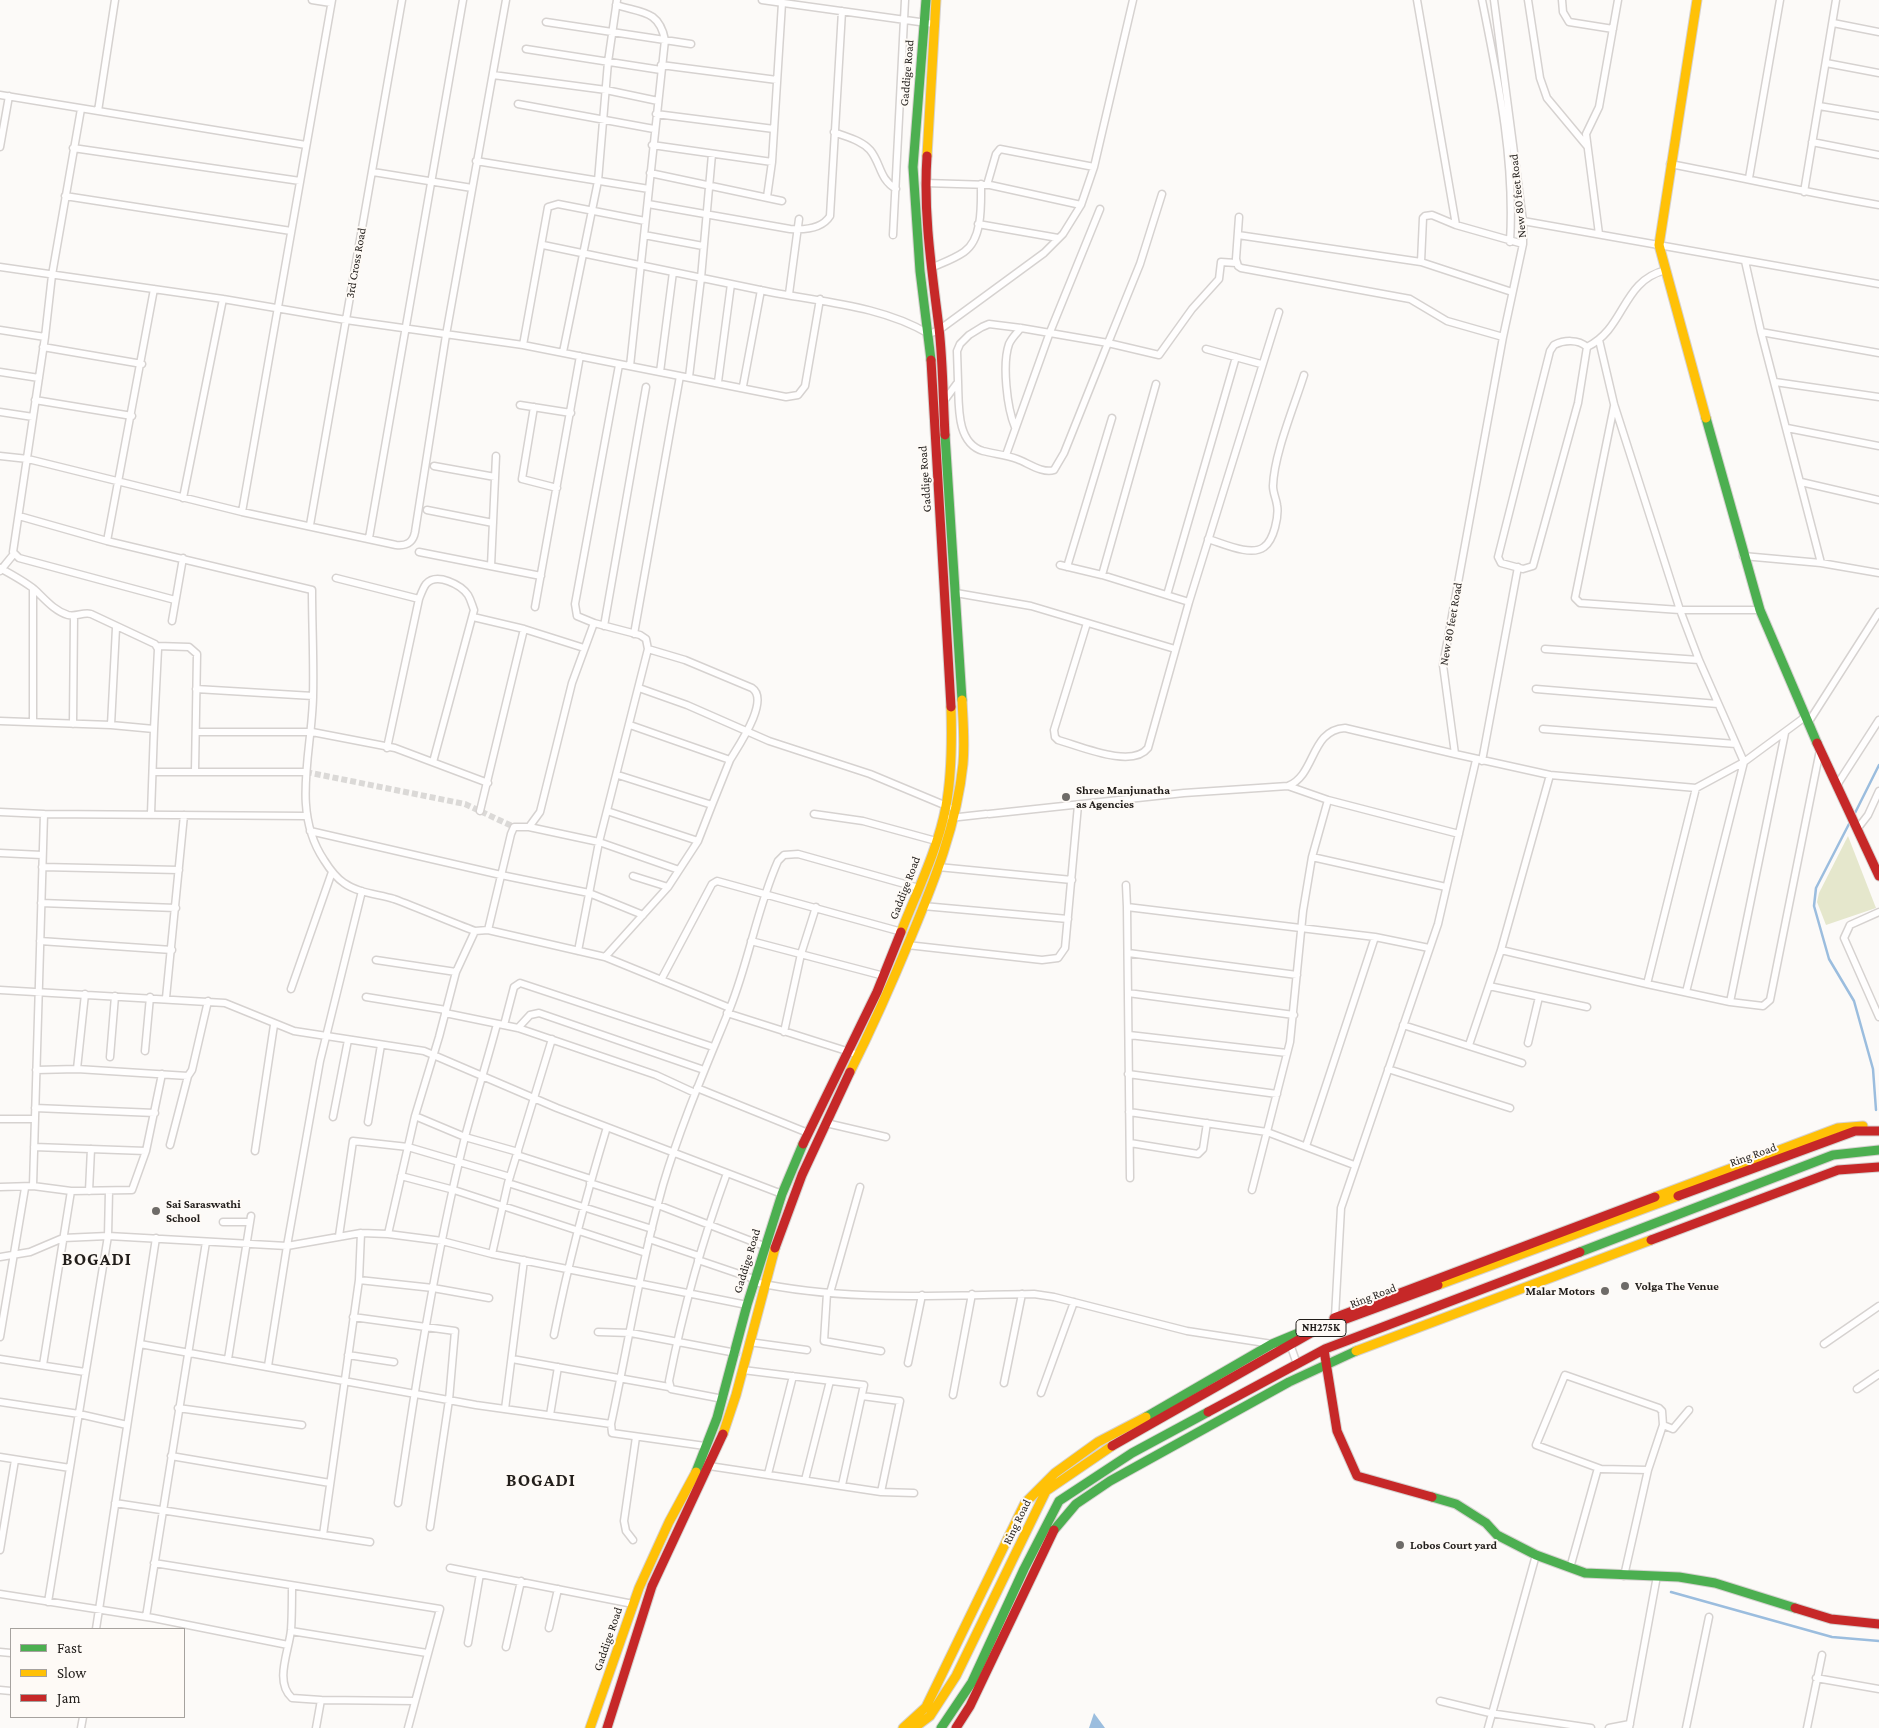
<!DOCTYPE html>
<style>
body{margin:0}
#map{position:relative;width:1879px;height:1728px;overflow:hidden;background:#fcfaf8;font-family:"Crimson Pro",serif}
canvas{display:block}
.legend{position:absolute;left:10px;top:1628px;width:175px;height:90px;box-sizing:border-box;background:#fefaf6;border:1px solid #a6a29e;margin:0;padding:6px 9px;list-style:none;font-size:15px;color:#221e1b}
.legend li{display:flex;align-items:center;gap:10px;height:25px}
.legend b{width:25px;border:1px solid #a6a29e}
</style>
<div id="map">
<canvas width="1879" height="1728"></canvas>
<ul class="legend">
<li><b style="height:6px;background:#4caf50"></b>Fast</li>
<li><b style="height:6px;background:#ffc107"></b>Slow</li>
<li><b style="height:6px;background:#c62828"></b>Jam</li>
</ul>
</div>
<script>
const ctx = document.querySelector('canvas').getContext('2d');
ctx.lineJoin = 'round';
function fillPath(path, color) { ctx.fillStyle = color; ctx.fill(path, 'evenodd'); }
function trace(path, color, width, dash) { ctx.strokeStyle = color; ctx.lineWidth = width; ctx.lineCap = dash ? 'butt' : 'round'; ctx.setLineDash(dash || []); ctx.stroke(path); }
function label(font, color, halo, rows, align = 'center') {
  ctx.font = font + ' "Crimson Pro",serif'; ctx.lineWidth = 4; ctx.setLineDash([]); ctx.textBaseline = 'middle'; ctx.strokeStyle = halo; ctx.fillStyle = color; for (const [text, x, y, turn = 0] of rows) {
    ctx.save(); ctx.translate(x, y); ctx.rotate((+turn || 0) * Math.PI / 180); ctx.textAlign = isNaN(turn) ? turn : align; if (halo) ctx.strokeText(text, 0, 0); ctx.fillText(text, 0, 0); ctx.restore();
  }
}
const green = new Path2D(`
 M 1848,836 L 1876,908 L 1826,925 L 1817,902 L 1819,893 Z`);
const water = new Path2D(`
 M 1094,1713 L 1105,1728 L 1089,1728 Z`);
const stream = new Path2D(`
 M 1854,815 L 1879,765
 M 1850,822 L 1816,888 L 1814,906 L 1829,959 L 1854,1001 L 1873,1069 L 1876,1110
 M 1671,1592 L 1832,1637 L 1879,1641`);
const streetTunnel = new Path2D(`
 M 306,772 L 465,804 L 514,827`);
const street = new Path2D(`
 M 312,0 L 331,3
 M 762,0 L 934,24
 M 1417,0 L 1456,225
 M 1482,0 C 1498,80 1515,159 1510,242
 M 1528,0 L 1540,78 L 1547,98 L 1587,146
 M 1562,0 L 1563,12 L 1569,22 L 1613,29
 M 616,5 C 642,13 659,10 665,40 L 630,366
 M 546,22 L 691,44
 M 1833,23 L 1879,32
 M 526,49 L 661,70
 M 1826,63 L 1879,73
 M 661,65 L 777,80
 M 493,75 L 606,90 L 658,101
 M 0,95 L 306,145
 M 518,104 L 654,129
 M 1819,106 L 1879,116
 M 81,109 L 52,275 L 45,337 L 13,552 L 19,558 L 175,600
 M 98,111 L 115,0
 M 656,114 L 774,129
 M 834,132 C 846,137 861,140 870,150 C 881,163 879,179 896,189
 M 1812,142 L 1879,155
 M 652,145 L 772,162
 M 0,147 L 9,96
 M 73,148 L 300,181
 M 476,161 L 649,189
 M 1670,164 C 1740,177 1809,193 1879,205
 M 373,172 L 472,188
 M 650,173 L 782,201
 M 1749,178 L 1780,0
 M 925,183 L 990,185 L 1081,205
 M 987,185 L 996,154 L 1000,149 L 1094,167
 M 1804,192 L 1836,0
 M 65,196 L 291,231
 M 767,197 L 772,162 L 782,3
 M 648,204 L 790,229 C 804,230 822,229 830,216 L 842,11
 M 1239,217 L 1236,259 L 1238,266 L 1241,268 L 1410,299 L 1447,321 L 1503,337
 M 1523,221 L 1879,284
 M 978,224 L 1058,238
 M 1599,234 L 1586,134 L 1599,107 L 1618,0
 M 644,235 L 703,246
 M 893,235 L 905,0
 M 1238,235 L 1421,262 L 1512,292
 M 543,245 C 615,260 688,275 760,290 C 816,302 879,304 929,334 L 939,330 L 1044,253 L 1063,234 L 1081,205 L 1094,167 L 1133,0
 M 1745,261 L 1761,332 L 1821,563
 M 1421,262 L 1423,218 L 1425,216 L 1432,215 L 1456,225 L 1523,244
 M 0,267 L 223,299 L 346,320 L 523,345 L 786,397 L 798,395 L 805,386 L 820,299
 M 931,268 C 942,263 954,259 964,252 C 983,239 981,204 981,184
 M 789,294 L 799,219
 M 0,330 L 45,337
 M 1761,332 L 1879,353
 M 1599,340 L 1614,404 L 1680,610 L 1699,660 L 1744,762 L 1686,992
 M 523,345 L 548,207 L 558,204 L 645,221
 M 43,347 L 142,364
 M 1587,347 C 1578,339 1564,340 1554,345 L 1550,351 L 1498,557 L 1501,563 L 1523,569 L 1533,566 L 1578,403 L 1587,347 C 1626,328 1621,281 1666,270
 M 1206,349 L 1261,364
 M 563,352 L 598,181 L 608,62 L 617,0
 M 0,372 L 39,378
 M 660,372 L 673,272
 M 689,377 L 701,278 L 712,154
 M 718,382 L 731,284
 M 958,382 C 959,405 956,443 983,451 C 995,454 1006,455 1017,459 C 1028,463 1043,474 1054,470 L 1064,453 L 1108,343 L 1159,355 L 1192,309 L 1219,279 L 1221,262 L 1236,263
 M 1775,382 L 1879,397
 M 743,386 L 761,290
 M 35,400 L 132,416
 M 944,401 L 958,382 L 957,351 L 960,344 L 969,335 L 982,327 L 989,324 L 1021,328 L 1108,343 L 1140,264 L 1162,194
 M 520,405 L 571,413
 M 1614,406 L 1575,598 L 1580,603 L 1680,610 L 1760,610
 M 534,407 L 522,479 L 557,488
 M 0,412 L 33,417
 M 1015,427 C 1007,408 1002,364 1009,344 C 1012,337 1017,333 1021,328
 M 1787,428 L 1879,446
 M 1006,455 L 1050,332 L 1100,209
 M 0,456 L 28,459 L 242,512 L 396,545 C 406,546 413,543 415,532 L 446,335 L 506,0
 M 434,466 L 495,477
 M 1801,482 L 1879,500
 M 183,498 L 223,299
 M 427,510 L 493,523
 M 242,512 L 332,0
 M 19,516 L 107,541 L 312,590 C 312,625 314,661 313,697 C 312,752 291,811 324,860 C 329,868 335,877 344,883 C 358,893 377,894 394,899 C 421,909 448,921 475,931 L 488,930 L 605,957 L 730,1008
 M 310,525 L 402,0
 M 369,538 L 463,0
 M 1208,539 C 1222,543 1251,557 1264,547 C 1274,540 1279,516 1277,505 C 1276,498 1273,493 1273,486 C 1274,454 1294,407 1304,375
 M 107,541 L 154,289
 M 419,552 L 541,576
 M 1743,556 L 1821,563 L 1879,573
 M 1060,565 L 1102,575 L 1189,602
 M 491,566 L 496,456
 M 1067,567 L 1112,418
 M 0,568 C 11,574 24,581 34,589 C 44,598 54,611 68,615 C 76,617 83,612 91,614 L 155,644 L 158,649 L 154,729
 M 0,571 L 13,555
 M 1102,575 L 1156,384
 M 336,578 L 419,599
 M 956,593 L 1031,606 L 1175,649
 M 1167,595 L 1236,357
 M 535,607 L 580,356
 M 473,617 L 524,629 L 584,648
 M 172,621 L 183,558
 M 1087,623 L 1054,730 L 1055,737 L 1058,740 C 1080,746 1132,769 1148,748 L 1189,602 L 1279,312
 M 604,626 L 646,387
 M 634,634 L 680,376
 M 157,646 L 189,647 L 197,654 L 195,771
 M 1545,649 L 1699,660
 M 639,688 L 687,705 L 769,741 L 870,774 L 949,807
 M 196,689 L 313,696
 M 1536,689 L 1718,704
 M 0,721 L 111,725 L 154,729 L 151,814
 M 33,722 L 33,589
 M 1808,723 L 1879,612
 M 73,724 L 74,616
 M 111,725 L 116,628
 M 630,725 L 730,760 C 739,745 770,700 752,688 L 685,660 L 648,649
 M 1543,729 L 1736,744
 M 196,732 L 312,732 L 395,748 L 488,783
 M 387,748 L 419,599 C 421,594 423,588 426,584 C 437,572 461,585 468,595 C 471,600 472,605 474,610 L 433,762
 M 1455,754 L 1550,775 L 1696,788 L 1744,762 L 1805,717
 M 1482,761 L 1518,567
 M 153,772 L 306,772
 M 1550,775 L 1501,950 L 1647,984 L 1730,1002 L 1763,1006 L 1770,1000 L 1820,750
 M 1837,785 L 1879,720
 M 1288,786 L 1328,800 L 1459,834
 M 712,805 L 730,760
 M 480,811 L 524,629
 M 607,811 L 698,841
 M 0,812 L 44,814
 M 814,814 L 863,821 L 936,841
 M 989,814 L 1184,793 L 1288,786 C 1316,775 1310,730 1345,728 L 1455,754 L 1443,665 L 1503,337 L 1523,244 L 1523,221 L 1494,0
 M 950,818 L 986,814
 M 529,827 L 599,842 L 679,870
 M 1858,828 L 1868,815 L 1879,791
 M 310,831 L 501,875 L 589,893 L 643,915
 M 0,853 L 42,855
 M 1312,857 L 1446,887
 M 42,867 L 179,870
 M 938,867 L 1072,880
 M 633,876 L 668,887
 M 1126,885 L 1127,907 L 1375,937 L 1429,948
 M 41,903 L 176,908
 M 923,906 L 1068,919
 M 1127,907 L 1130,1178
 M 1879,912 L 1850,925 L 1844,938 L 1879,1017
 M 488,930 L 511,834 L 514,827 L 529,827 L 540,812 L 572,683 L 594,623 L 577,616 L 575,604 L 619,365
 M 40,941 L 172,950
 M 751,941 L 884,976
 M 907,945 L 1042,960 L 1058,958 L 1065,948 L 1078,805
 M 578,951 L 599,842 L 648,649 L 646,639 L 640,635 L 594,623
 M 1128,953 L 1297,975
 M 605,957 L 668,887 L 698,841 L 712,805 L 618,775
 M 376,960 L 456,972
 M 661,980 L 712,884 L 717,881 L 902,932
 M 1647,984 L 1696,788
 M 1489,986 L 1587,1007
 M 291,989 L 332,872
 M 0,990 L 225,1003 L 294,1031 L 424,1051 L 557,1108 L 782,1194
 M 1128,993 L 1294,1015
 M 366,997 L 446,1010
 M 166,998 L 184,815
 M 1730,1002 L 1785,733
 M 445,1013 L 518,1028 L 656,1075 L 695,1093
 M 727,1013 L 859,1055
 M 504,1025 L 514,987 L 520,983 L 713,1047
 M 1403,1025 L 1522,1063
 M 518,1028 L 530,1015 L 539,1013 L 704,1070
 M 784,1032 L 801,954 L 816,907
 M 1129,1035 L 1287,1053
 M 1528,1043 L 1539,997
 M 1469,1045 L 1501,950
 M 145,1051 L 150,997
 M 110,1057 L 115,996
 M 77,1069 L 85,994
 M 1388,1069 L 1510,1108
 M 36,1070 L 77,1069 L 188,1076 L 192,1070 L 208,1001
 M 1128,1074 L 1277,1094
 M 697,1088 L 808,1133
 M 35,1108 L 155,1113
 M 1129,1112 L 1267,1132 L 1354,1165
 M 415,1116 L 465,1137 L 518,1152
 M 333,1117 L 348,1040
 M 0,1119 L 35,1119
 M 368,1122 L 381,1045
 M 826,1123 L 886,1137
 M 1130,1143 L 1198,1154 L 1203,1149 L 1207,1123
 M 170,1145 L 188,1076
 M 1306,1146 L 1375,937
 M 34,1147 L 146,1151
 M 255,1151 L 274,1025
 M 517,1155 L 591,1179
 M 401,1176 L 454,1190 L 646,1253
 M 508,1183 L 652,1229
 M 590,1183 L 658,1205 L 764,1246
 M 33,1186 L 44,814 L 306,816
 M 0,1187 L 33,1186 L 71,1191 L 132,1190 L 146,1151 L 162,1074
 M 1252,1190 L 1290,1042 L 1303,911 L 1312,857 L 1328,800
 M 89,1191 L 91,1149
 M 223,1222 L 250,1222
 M 388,1234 L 415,1116 L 439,1037 L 456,972 L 475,931
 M 339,1236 L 353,1141 L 408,1147 L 510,1177
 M 649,1239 L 699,1256
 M 492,1254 L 508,1183 L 552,1039
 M 0,1257 L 30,1252 L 63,1238 L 108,1236 L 287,1246 L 361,1233 L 388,1234 L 442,1241 L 492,1254 L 747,1305
 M 698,1260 L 754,1279
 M 359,1280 L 433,1288 L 489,1298
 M 754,1282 C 845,1302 941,1295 1034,1294 L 1054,1297 L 1187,1331 L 1272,1344
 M 827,1293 L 824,1341 L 881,1351
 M 830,1293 L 860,1187
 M 353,1317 L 455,1331 L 449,1400 L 430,1527
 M 1335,1317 L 1341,1208 L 1438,924 L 1476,760
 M 598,1332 L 631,1333 L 736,1353
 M 554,1335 C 568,1264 586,1196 607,1127
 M 0,1337 L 25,1188
 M 749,1342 L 807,1350
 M 140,1344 L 476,1405 L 604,1423 L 611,1424 L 612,1433 L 705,1446
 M 1290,1344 L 1297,1364
 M 1824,1344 L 1879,1306
 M 348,1355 L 394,1362
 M 0,1359 L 85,1372
 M 228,1359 L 251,1216
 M 512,1359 L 669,1387
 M 908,1363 L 922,1295
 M 43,1365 L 71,1191
 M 268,1366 L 287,1246 L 320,1061 L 362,891
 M 743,1370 L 864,1385 L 842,1485
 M 1004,1383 L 1022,1294
 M 1857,1389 L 1879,1374
 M 1041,1393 L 1074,1302
 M 953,1395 L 972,1294
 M 862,1396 L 900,1401 L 881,1492
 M 723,1399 L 671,1389 L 669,1381 C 683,1310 702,1241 727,1173
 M 0,1402 L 79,1414 L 127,1425
 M 178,1408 L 302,1425
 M 505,1409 L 524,1260
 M 550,1415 L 558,1367
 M 611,1424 C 628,1344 641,1264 663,1185 C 681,1124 706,1067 730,1008 C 749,961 757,908 778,861 L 784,855 L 798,854 L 919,888
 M 171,1456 L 330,1483
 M 0,1457 L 70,1468
 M 709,1466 L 881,1492 L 914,1493
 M 1648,1470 L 1601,1469 L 1536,1445 L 1565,1375 L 1659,1408 L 1662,1411 L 1663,1425
 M 768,1474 L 793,1376
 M 805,1480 L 830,1381
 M 115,1503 L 370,1542
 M 398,1503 C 416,1381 435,1258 465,1137 C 475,1099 487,1062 497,1024
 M 323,1535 L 359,1280 L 361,1233
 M 633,1540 L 626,1531 L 624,1521 L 636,1437
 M 0,1550 L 15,1460
 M 154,1563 L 440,1609 L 408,1728
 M 450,1568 L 633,1604
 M 1570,1568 L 1598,1468
 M 1624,1576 L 1648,1470 L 1663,1425 L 1673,1429 L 1689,1410
 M 292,1586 C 292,1601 292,1616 291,1630 C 289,1651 274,1682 292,1698 L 321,1700 L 316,1728
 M 0,1594 L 153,1618 L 288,1645
 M 48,1602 L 108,1236 L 109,1191
 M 146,1617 L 206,1242
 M 549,1628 L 558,1589
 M 96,1629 L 156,1238
 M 291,1631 L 427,1653
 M 468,1643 L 480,1574
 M 506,1647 L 521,1581
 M 0,1652 L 11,1653
 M 1816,1678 L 1879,1689
 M 0,1690 L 11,1691
 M 321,1700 L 415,1701
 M 1440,1701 L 1490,1713 L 1591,1728
 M 81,1728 L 83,1717
 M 1488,1728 L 1536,1555
 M 1609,1728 L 1630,1724
 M 1629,1728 L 1657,1576
 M 1686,1728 L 1709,1617
 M 1807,1728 L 1822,1655`);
const fast = new Path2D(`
 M 926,0 L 913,167 L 920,271 L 931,360
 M 1706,418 L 1760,610 L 1817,743
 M 945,435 L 962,700
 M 1580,1252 L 1833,1155 L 1879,1150
 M 1146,1417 L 1272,1344 L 1313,1327
 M 696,1472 L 717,1418 L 747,1305 L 782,1194 L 803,1144
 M 1432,1497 L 1456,1504 L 1486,1523 L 1497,1535 L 1536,1555 L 1585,1573 L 1679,1577 L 1715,1583 L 1795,1608
 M 1054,1530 L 1076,1504 L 1110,1481 L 1289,1382 L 1356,1351
 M 941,1728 L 972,1682 L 1024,1569 L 1059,1501 L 1132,1453 L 1208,1412`);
const slow = new Path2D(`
 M 1697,0 L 1659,245 L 1706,418
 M 927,156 L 936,0
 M 901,932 C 917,891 938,849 946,806 C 952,774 952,740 951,707
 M 850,1072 C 872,1028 892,983 911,937 C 934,882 957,824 963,764 C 965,742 963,721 962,700
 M 1655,1197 L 1838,1128 L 1863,1126
 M 1438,1285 L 1678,1196
 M 1356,1351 L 1651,1240
 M 723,1434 L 736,1395 L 775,1248
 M 590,1728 L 639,1588 L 669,1522 L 696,1472
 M 903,1728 L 926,1707 L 1025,1503 L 1055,1473 L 1098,1442 L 1146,1417
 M 914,1728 L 930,1716 L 956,1676 L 1046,1491 L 1112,1446`);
const jam = new Path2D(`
 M 927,156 C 923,214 932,271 939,328 C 943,363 943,399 945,435
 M 931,360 L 951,707
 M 1817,743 L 1879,876
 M 803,1144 L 877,992 L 901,932
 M 1678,1196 L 1855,1131 L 1879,1131
 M 1651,1240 L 1838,1170 L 1879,1167
 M 775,1248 L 802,1175 L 850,1072
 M 1334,1318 L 1655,1197
 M 1324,1350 L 1337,1431 L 1357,1476 L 1432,1497
 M 1208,1412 L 1325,1349 L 1580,1252
 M 1112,1446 L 1316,1330 L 1438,1285
 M 1795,1608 L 1831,1619 L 1879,1624
 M 607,1728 L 652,1586 L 723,1434
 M 956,1728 L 970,1706 L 1054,1530`);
const markers = [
 [1066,797,5,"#6e6b68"],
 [156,1211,5,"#6e6b68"],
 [1625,1286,5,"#6e6b68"],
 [1605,1291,5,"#6e6b68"],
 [1400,1545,5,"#6e6b68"]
];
const shields = [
 [1321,1328,50]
];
const shieldNames = [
 ["NH275K",1321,1328]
];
const streetNames = [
 ["Gaddige Road",907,73,-85],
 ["New 80 feet Road",1518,196,-96],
 ["3rd Cross Road",356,263,-80],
 ["Gaddige Road",925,479,-94],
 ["New 80 feet Road",1451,624,-80],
 ["Gaddige Road",905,888,-69],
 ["Ring Road",1753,1155,-20],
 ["Gaddige Road",747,1261,-73],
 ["Ring Road",1373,1296,-21],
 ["Ring Road",1017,1522,-64],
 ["Gaddige Road",608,1639,-71]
];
const poiNames = [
 ["Shree Manjunatha",1076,790],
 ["as Agencies",1076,804],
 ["Sai Saraswathi",166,1204],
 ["School",166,1218],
 ["Volga The Venue",1635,1286],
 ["Malar Motors",1595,1291,"right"],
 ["Lobos Court yard",1410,1545]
];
const districtNames = [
 ["BOGADI",97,1259],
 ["BOGADI",541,1480]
];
fillPath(green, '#e5e7cc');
fillPath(water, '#9bbdde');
trace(stream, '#9bbdde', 2.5);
trace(streetTunnel, '#dbd9d7', 6, [6, 3]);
trace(street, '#d6d2d0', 9);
trace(fast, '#d6d2d0', 11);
trace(slow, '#d6d2d0', 11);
trace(jam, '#d6d2d0', 11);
trace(street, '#fffefe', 6);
trace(fast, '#4caf50', 9);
trace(slow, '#ffc107', 9);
trace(jam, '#c62828', 9);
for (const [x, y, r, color] of markers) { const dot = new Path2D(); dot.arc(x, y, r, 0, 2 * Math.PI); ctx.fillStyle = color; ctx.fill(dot); trace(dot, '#fefaf6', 2); }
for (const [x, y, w] of shields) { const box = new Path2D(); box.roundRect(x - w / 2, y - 8.5, w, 17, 4); ctx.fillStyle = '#fefaf6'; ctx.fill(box); trace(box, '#221e1b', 1); }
label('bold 11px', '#221e1b', null, shieldNames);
label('12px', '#221e1b', '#fefaf6', streetNames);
label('bold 12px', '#221e1b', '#fefaf6', poiNames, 'left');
ctx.letterSpacing = '1px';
label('bold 18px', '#221e1b', '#fefaf6', districtNames);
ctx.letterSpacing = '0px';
</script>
